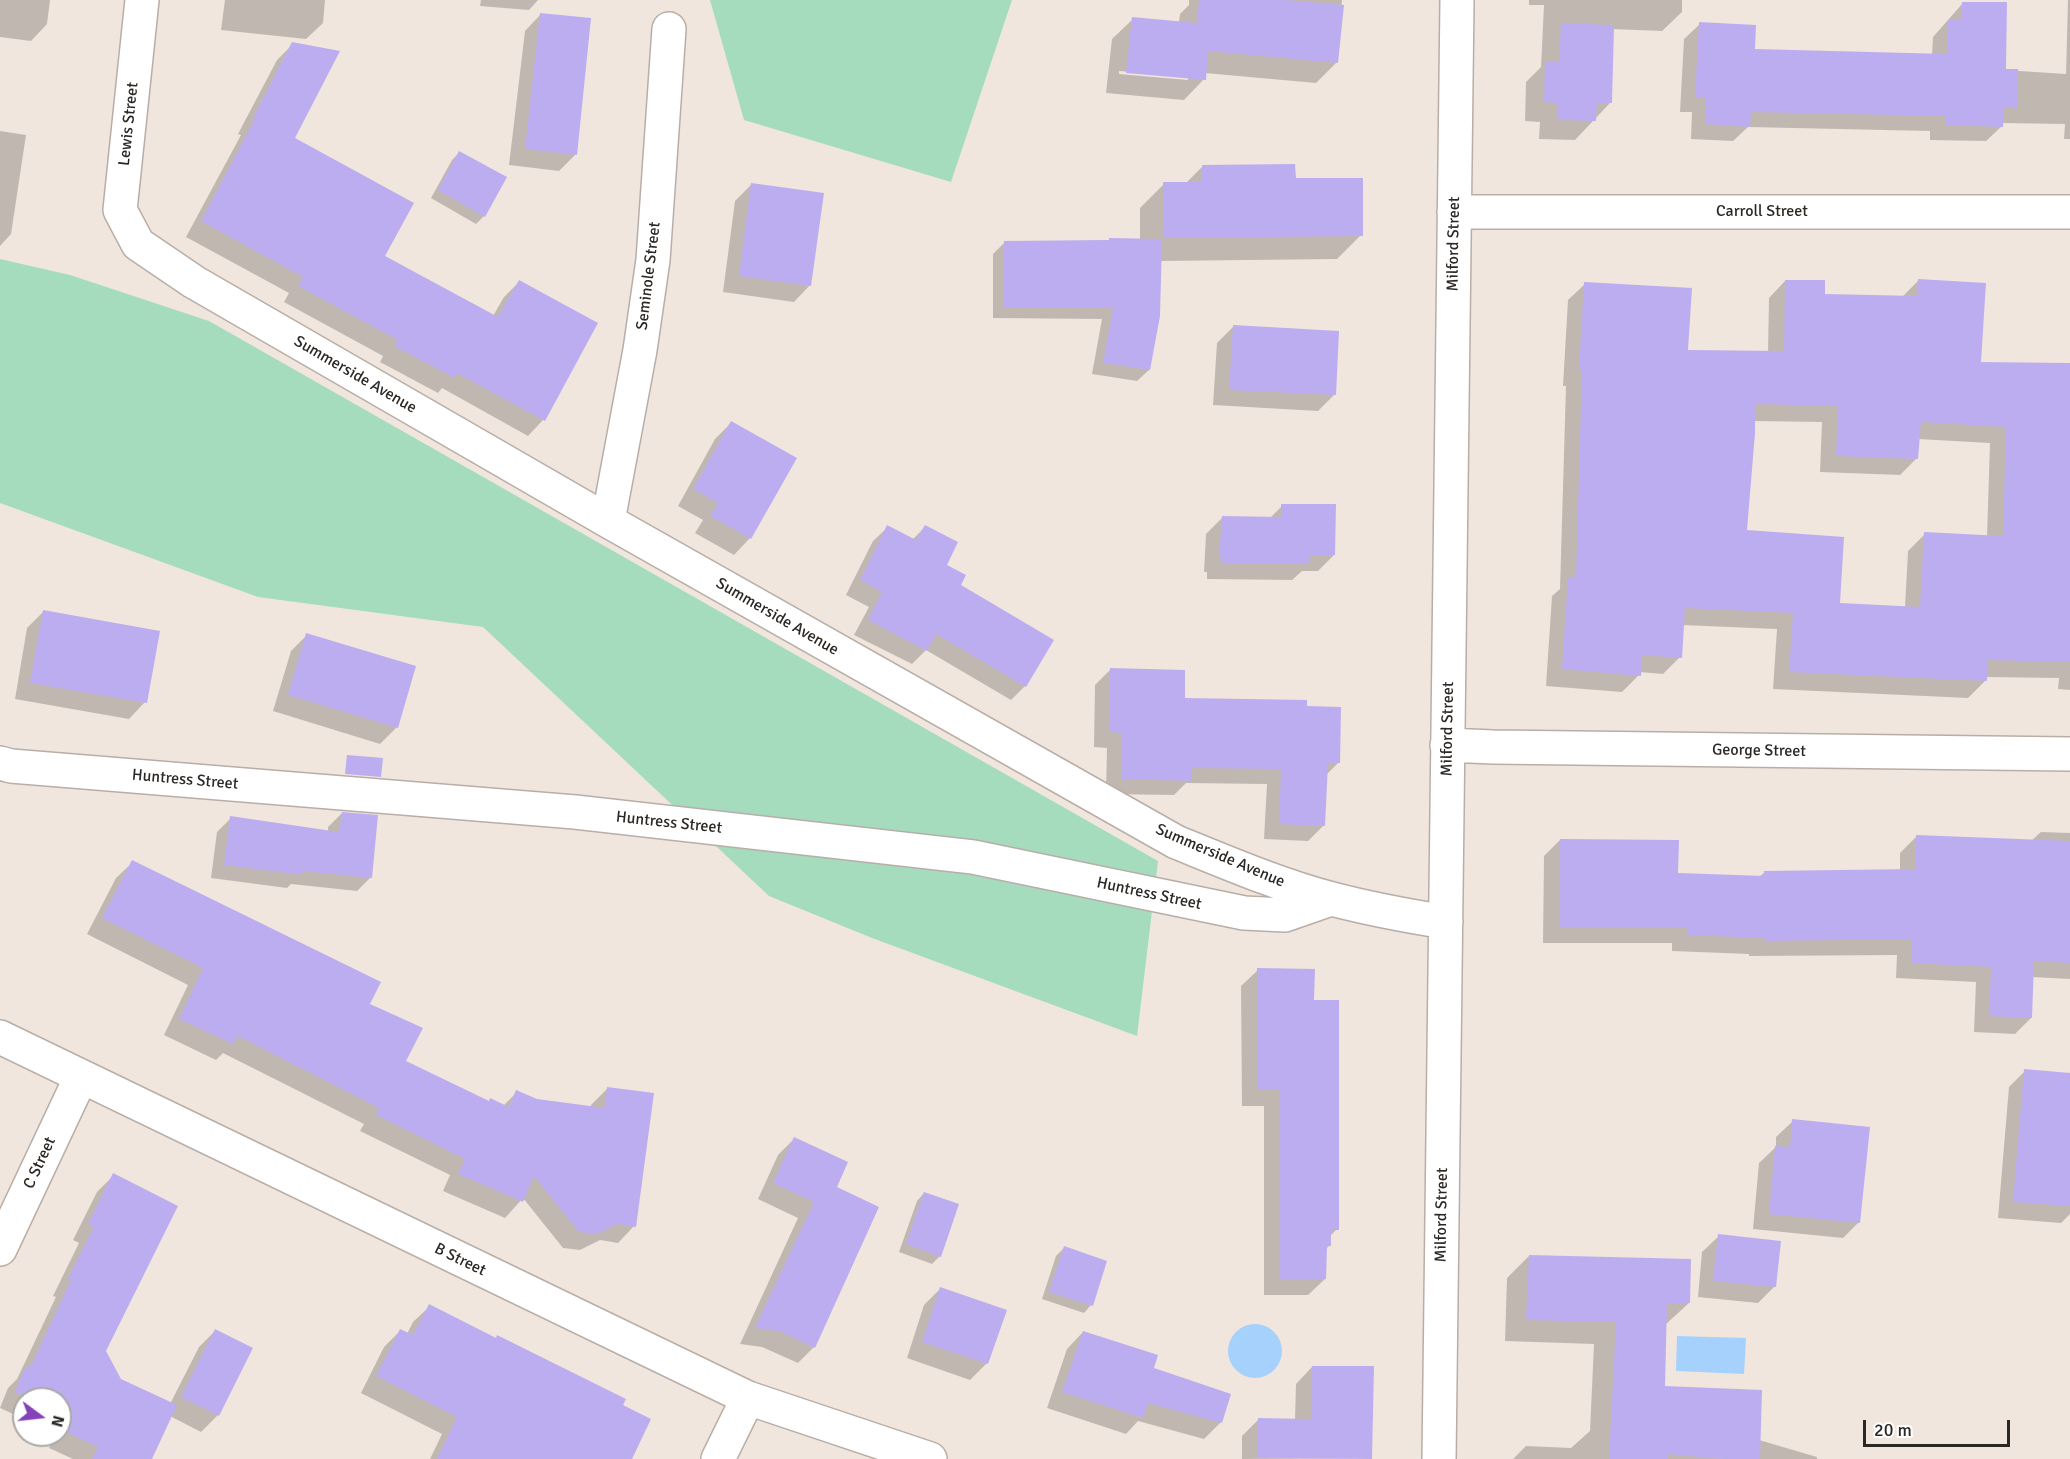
<!DOCTYPE html>
<style>
body{margin:0}
#map{position:relative;width:2070px;height:1459px;overflow:hidden;background:#f0e6dd;font-family:Signika,sans-serif}
canvas{display:block}
.north{position:absolute;left:12px;top:1387px;width:60px;height:60px;box-sizing:border-box;background:#fff;border:2px solid #aaa9a7;border-radius:50%;rotate:105deg;font-size:16px;font-weight:700;line-height:24px;text-align:center;color:#2b2724}
.north::after{content:'';display:block;margin:auto;width:21px;height:27px;background:#8342b7;clip-path:polygon(50% 0,100% 100%,50% 72%,0 100%)}
.scale{position:absolute;left:1863px;top:1420px;width:147px;height:27px;box-sizing:border-box;border:3px solid #2b2724;border-top:0;padding-left:8px;font-size:18px;line-height:21px;white-space:nowrap;color:#2b2724;-webkit-text-stroke:4px #fff;paint-order:stroke}
</style>
<div id="map">
<canvas width="2070" height="1459"></canvas>
<div class="north">N</div>
<div class="scale">20 m</div>
</div>
<script>
const ctx = document.querySelector('canvas').getContext('2d');
ctx.lineJoin = 'round';
function fillPath(path, color) { ctx.fillStyle = color; ctx.fill(path, 'evenodd'); }
function trace(path, color, width, dash) { ctx.strokeStyle = color; ctx.lineWidth = width; ctx.lineCap = dash ? 'butt' : 'round'; ctx.setLineDash(dash || []); ctx.stroke(path); }
function label(font, color, halo, rows, align = 'center') {
  ctx.font = font + ' Signika,sans-serif'; ctx.lineWidth = 4.5; ctx.setLineDash([]); ctx.textBaseline = 'middle'; ctx.strokeStyle = halo; ctx.fillStyle = color; for (const [text, x, y, turn = 0] of rows) {
    ctx.save(); ctx.translate(x, y); ctx.rotate((+turn || 0) * Math.PI / 180); ctx.textAlign = isNaN(turn) ? turn : align; if (halo) ctx.strokeText(text, 0, 0); ctx.fillText(text, 0, 0); ctx.restore();
  }
}
const green = new Path2D(`
 M 710,0 L 1012,0 L 951,182 L 744,120 Z
 M 0,259 L 70,275 L 209,321 L 1158,861 L 1137,1036 L 872,938 L 769,896 L 483,627 L 258,597 L 0,503 Z`);
const water = new Path2D(`
 M1228 1351a27 27 0 1 1 54 0a27 27 0 1 1-54 0Z
 M 1677,1336 L 1746,1338 L 1744,1374 L 1676,1371 Z`);
const shadow = new Path2D(`
 M 0,0 L 50,0 L 47,24 L 31,41 L 0,37 Z
 M 225,0 L 325,0 L 323,23 L 306,39 L 221,30 Z
 M 481,0 L 538,0 L 529,10 L 480,6 Z
 M 1189,0 L 1342,0 L 1337,62 L 1316,83 L 1205,73 L 1204,79 L 1184,100 L 1106,93 L 1112,39 L 1133,19 L 1179,23 L 1180,14 L 1189,5 ZM 1119,71 L 1188,77 L 1188,80 L 1119,74 Z
 M 1529,0 L 1682,0 L 1682,12 L 1662,31 L 1612,29 L 1610,103 L 1575,140 L 1539,139 L 1540,122 L 1525,121 L 1526,82 L 1541,67 L 1544,5 L 1529,5 Z
 M 2068,0 L 2070,0 L 2070,139 L 2064,139 L 2065,124 L 2002,123 L 2002,126 L 1986,141 L 1930,140 L 1930,131 L 1748,127 L 1733,141 L 1691,139 L 1692,112 L 1680,112 L 1684,39 L 1700,24 L 1754,51 L 1932,55 L 1933,37 L 1963,3 L 2004,70 L 2066,74 Z
 M 541,14 L 575,155 L 559,171 L 509,165 L 525,31 Z
 M 293,44 L 293,139 L 383,257 L 493,316 L 504,297 L 519,282 L 596,324 L 543,420 L 528,436 L 442,388 L 438,393 L 380,362 L 383,356 L 284,302 L 289,293 L 186,237 L 241,135 L 238,134 L 277,60 Z
 M 0,131 L 26,135 L 11,234 L 0,246 Z
 M 460,152 L 505,178 L 484,216 L 476,224 L 431,198 L 452,160 Z
 M 1202,167 L 1294,180 L 1361,235 L 1337,259 L 1160,261 L 1149,370 L 1137,381 L 1092,374 L 1102,319 L 993,318 L 993,254 L 1005,242 L 1140,240 L 1140,208 L 1164,184 L 1186,183 Z
 M 751,185 L 810,285 L 794,302 L 723,292 L 735,201 Z
 M 1919,280 L 1979,363 L 2070,365 L 2070,690 L 2058,689 L 2059,678 L 1985,677 L 1985,681 L 1968,698 L 1773,689 L 1777,629 L 1682,625 L 1680,657 L 1663,674 L 1639,672 L 1639,675 L 1622,692 L 1546,686 L 1552,596 L 1560,589 L 1566,386 L 1563,386 L 1568,300 L 1585,284 L 1686,352 L 1768,353 L 1769,298 L 1785,281 L 1824,296 L 1902,297 ZM 1753,421 L 1822,422 L 1820,472 L 1900,475 L 1917,458 L 1918,439 L 1990,443 L 1987,537 L 1925,534 L 1908,551 L 1905,608 L 1838,604 L 1745,531 Z
 M 1233,327 L 1334,395 L 1318,411 L 1213,405 L 1217,343 Z
 M 731,423 L 795,459 L 750,538 L 734,555 L 695,533 L 703,520 L 678,506 L 715,439 Z
 M 1282,506 L 1334,555 L 1318,571 L 1302,571 L 1292,580 L 1207,579 L 1207,572 L 1204,572 L 1206,534 L 1222,518 L 1270,518 Z
 M 888,527 L 912,540 L 925,527 L 945,565 L 1025,686 L 1011,700 L 926,650 L 912,664 L 854,635 L 869,607 L 846,595 L 873,541 Z
 M 43,612 L 145,702 L 129,719 L 15,699 L 27,628 Z
 M 307,635 L 397,727 L 380,744 L 273,711 L 291,651 Z
 M 1111,669 L 1183,699 L 1305,708 L 1338,763 L 1326,775 L 1323,826 L 1308,841 L 1264,839 L 1267,784 L 1186,783 L 1174,795 L 1106,794 L 1107,748 L 1094,747 L 1095,685 Z
 M 342,813 L 371,877 L 357,891 L 291,884 L 287,888 L 211,878 L 217,832 L 231,818 L 328,831 L 328,827 Z
 M 2041,832 L 2070,833 L 2070,979 L 2032,977 L 2031,1018 L 2015,1034 L 1974,1032 L 1976,982 L 1896,978 L 1897,955 L 1749,956 L 1749,954 L 1672,951 L 1672,943 L 1543,943 L 1544,856 L 1560,840 L 1677,875 L 1759,877 L 1765,872 L 1900,870 L 1900,853 L 1916,837 L 2031,841 Z
 M 133,862 L 368,1004 L 404,1062 L 488,1102 L 503,1106 L 517,1092 L 536,1101 L 591,1108 L 591,1105 L 608,1088 L 634,1226 L 618,1243 L 600,1240 L 580,1250 L 563,1248 L 523,1198 L 505,1218 L 443,1191 L 450,1175 L 360,1131 L 364,1124 L 223,1053 L 216,1060 L 164,1035 L 188,985 L 87,934 L 116,878 Z
 M 1258,970 L 1312,1001 L 1337,1229 L 1329,1237 L 1329,1246 L 1325,1250 L 1325,1279 L 1308,1295 L 1264,1295 L 1264,1106 L 1242,1106 L 1241,986 Z
 M 2025,1071 L 2070,1075 L 2070,1214 L 2061,1223 L 1998,1218 L 2009,1087 Z
 M 1793,1121 L 1859,1222 L 1843,1238 L 1753,1229 L 1759,1163 L 1776,1147 L 1776,1137 Z
 M 794,1139 L 835,1188 L 814,1347 L 798,1363 L 762,1347 L 740,1344 L 798,1218 L 758,1199 L 778,1155 Z
 M 114,1175 L 104,1351 L 120,1380 L 170,1404 L 199,1347 L 215,1331 L 251,1349 L 217,1416 L 201,1432 L 170,1416 L 151,1459 L 73,1459 L 49,1448 L 53,1438 L 47,1435 L 60,1435 L 60,1399 L 24,1399 L 24,1419 L 0,1408 L 8,1388 L 17,1379 L 56,1297 L 53,1296 L 79,1243 L 73,1240 L 97,1192 Z
 M 924,1193 L 940,1256 L 932,1264 L 899,1252 L 917,1201 Z
 M 1719,1236 L 1775,1286 L 1758,1303 L 1698,1297 L 1702,1252 Z
 M 1064,1248 L 1091,1305 L 1084,1313 L 1042,1299 L 1056,1256 Z
 M 1529,1256 L 1689,1303 L 1665,1325 L 1663,1388 L 1759,1440 L 1817,1457 L 1817,1459 L 1513,1459 L 1526,1446 L 1571,1448 L 1590,1431 L 1594,1344 L 1505,1341 L 1507,1278 Z
 M 940,1289 L 987,1363 L 970,1380 L 907,1358 L 924,1305 Z
 M 430,1306 L 630,1459 L 430,1459 L 442,1434 L 361,1393 L 384,1347 L 400,1331 L 407,1334 L 413,1322 Z
 M 1083,1332 L 1152,1369 L 1221,1422 L 1204,1439 L 1138,1421 L 1126,1434 L 1047,1408 L 1067,1349 Z
 M 1312,1367 L 1371,1458 L 1242,1459 L 1242,1436 L 1258,1420 L 1295,1420 L 1296,1384 Z`);
const building = new Path2D(`
 M 1199,0 L 1286,0 L 1344,5 L 1338,63 L 1208,51 L 1206,80 L 1126,73 L 1132,17 L 1197,23 Z
 M 1962,2 L 2007,2 L 2006,69 L 2018,69 L 2017,108 L 2004,107 L 2003,127 L 1945,125 L 1945,116 L 1751,112 L 1750,127 L 1705,124 L 1706,97 L 1695,97 L 1699,22 L 1756,25 L 1755,49 L 1947,54 L 1948,20 L 1961,19 Z
 M 540,13 L 591,18 L 577,155 L 525,149 Z
 M 1561,23 L 1614,25 L 1612,103 L 1597,103 L 1596,121 L 1557,120 L 1558,103 L 1544,102 L 1545,61 L 1559,61 Z
 M 292,42 L 340,51 L 295,138 L 414,203 L 385,256 L 498,317 L 519,280 L 598,323 L 545,421 L 457,373 L 455,378 L 394,346 L 398,340 L 298,286 L 303,277 L 201,221 L 255,119 L 253,118 Z
 M 459,151 L 507,177 L 485,217 L 438,190 Z
 M 1295,164 L 1296,178 L 1363,178 L 1363,236 L 1163,238 L 1163,182 L 1202,182 L 1202,165 Z
 M 751,183 L 824,193 L 811,286 L 739,276 Z
 M 1109,238 L 1162,239 L 1160,316 L 1150,370 L 1103,363 L 1113,308 L 1004,307 L 1004,241 L 1109,240 Z
 M 1918,279 L 1986,283 L 1981,362 L 2070,363 L 2070,662 L 1988,660 L 1987,681 L 1789,672 L 1793,613 L 1685,608 L 1682,658 L 1642,655 L 1641,676 L 1562,669 L 1568,578 L 1576,578 L 1582,369 L 1579,369 L 1584,282 L 1692,288 L 1688,350 L 1784,351 L 1785,280 L 1825,280 L 1825,294 L 1917,296 ZM 1755,404 L 1838,406 L 1836,456 L 1918,459 L 1921,422 L 2006,427 L 2003,536 L 1924,532 L 1920,607 L 1840,603 L 1844,537 L 1747,530 L 1755,433 Z
 M 1233,325 L 1339,331 L 1336,395 L 1229,390 Z
 M 731,421 L 797,458 L 751,539 L 710,516 L 718,503 L 693,489 Z
 M 1281,504 L 1336,504 L 1335,555 L 1310,555 L 1310,564 L 1222,563 L 1222,557 L 1219,557 L 1222,516 L 1281,517 Z
 M 887,525 L 916,540 L 925,525 L 958,542 L 947,565 L 966,575 L 961,585 L 1054,640 L 1026,687 L 936,634 L 927,651 L 868,620 L 882,592 L 860,580 Z
 M 43,610 L 160,631 L 147,703 L 30,683 Z
 M 306,633 L 416,666 L 398,728 L 288,695 Z
 M 1110,668 L 1185,670 L 1185,698 L 1307,700 L 1307,706 L 1341,707 L 1340,763 L 1328,763 L 1325,826 L 1279,824 L 1281,769 L 1191,768 L 1191,781 L 1121,779 L 1122,733 L 1109,732 Z
 M 347,755 L 383,758 L 381,777 L 345,774 Z
 M 342,812 L 378,815 L 372,878 L 302,871 L 302,875 L 224,865 L 230,816 L 339,832 Z
 M 1916,835 L 2070,841 L 2070,963 L 2034,961 L 2032,1018 L 1989,1016 L 1991,967 L 1911,963 L 1912,939 L 1765,941 L 1764,938 L 1687,935 L 1687,928 L 1559,928 L 1560,839 L 1679,840 L 1678,873 L 1764,876 L 1764,871 L 1915,869 Z
 M 132,860 L 381,982 L 370,1004 L 423,1028 L 406,1061 L 489,1101 L 490,1098 L 509,1107 L 516,1090 L 537,1099 L 605,1108 L 607,1087 L 654,1093 L 636,1227 L 617,1224 L 597,1234 L 579,1232 L 534,1176 L 523,1202 L 458,1174 L 465,1159 L 376,1115 L 379,1108 L 238,1036 L 233,1044 L 179,1019 L 203,968 L 102,918 Z
 M 1257,968 L 1315,969 L 1314,1000 L 1339,1000 L 1339,1230 L 1331,1230 L 1331,1246 L 1327,1246 L 1326,1279 L 1279,1279 L 1280,1090 L 1257,1090 Z
 M 2024,1069 L 2070,1073 L 2070,1206 L 2013,1202 Z
 M 1792,1119 L 1870,1127 L 1860,1223 L 1769,1214 L 1775,1146 L 1790,1147 Z
 M 794,1137 L 848,1162 L 837,1187 L 879,1207 L 815,1348 L 779,1331 L 755,1328 L 814,1202 L 773,1183 Z
 M 113,1173 L 178,1206 L 106,1351 L 121,1379 L 177,1405 L 152,1459 L 92,1459 L 98,1447 L 64,1431 L 71,1416 L 60,1412 L 60,1399 L 32,1399 L 15,1392 L 24,1370 L 32,1364 L 71,1280 L 68,1279 L 94,1227 L 88,1224 Z
 M 924,1192 L 959,1204 L 941,1257 L 906,1244 Z
 M 1718,1234 L 1781,1241 L 1776,1287 L 1713,1281 Z
 M 1064,1246 L 1107,1261 L 1093,1306 L 1049,1292 Z
 M 1529,1255 L 1691,1259 L 1690,1303 L 1667,1303 L 1665,1386 L 1762,1390 L 1760,1459 L 1724,1459 L 1667,1454 L 1667,1459 L 1609,1459 L 1616,1322 L 1526,1320 Z
 M 940,1287 L 1007,1310 L 988,1364 L 922,1342 Z
 M 429,1304 L 496,1338 L 497,1335 L 626,1399 L 623,1405 L 651,1419 L 632,1459 L 437,1459 L 457,1417 L 376,1376 L 400,1329 L 413,1335 Z
 M 215,1329 L 253,1348 L 219,1416 L 181,1397 Z
 M 1083,1331 L 1158,1355 L 1154,1368 L 1231,1394 L 1222,1423 L 1148,1403 L 1143,1418 L 1062,1392 Z
 M 1312,1366 L 1374,1366 L 1372,1459 L 1257,1458 L 1258,1418 L 1311,1419 Z`);
const minor = new Path2D(`
 M 142,0 L 120,210 L 138,244 L 194,282 L 608,521 L 1176,842 C 1228,863 1279,885 1332,899 C 1370,909 1408,916 1446,922
 M 1454,212 L 2070,212
 M 608,521 L 640,350 L 653,260 L 669,29
 M 1447,745 L 1493,747 L 2070,754
 M 0,763 L 11,766 L 575,812 L 973,857 L 1244,913 L 1285,915 L 1331,899
 M 0,1037 L 748,1398 L 930,1459
 M 0,1249 L 81,1077
 M 718,1459 L 748,1398
 M 1439,1459 L 1457,0`);
const streetNames = [
 ["Lewis Street",129,124,-84],
 ["Carroll Street",1762,212],
 ["Milford Street",1454,244,-89],
 ["Seminole Street",649,276,-83],
 ["Summerside Avenue",355,375,30],
 ["Summerside Avenue",777,617,30],
 ["Milford Street",1448,729,-89],
 ["George Street",1759,751,1],
 ["Huntress Street",185,780,5],
 ["Huntress Street",669,823,6],
 ["Summerside Avenue",1220,856,23],
 ["Huntress Street",1149,894,12],
 ["C Street",40,1163,-65],
 ["Milford Street",1442,1215,-89],
 ["B Street",460,1260,26]
];
fillPath(green, '#a5dcbe');
fillPath(water, '#a7d1fd');
fillPath(shadow, '#0003');
fillPath(building, '#bcadf0');
trace(minor, '#b8aea7', 36);
trace(minor, '#fff', 33);
label('16px', '#2b2724', '#fff', streetNames);
</script>
